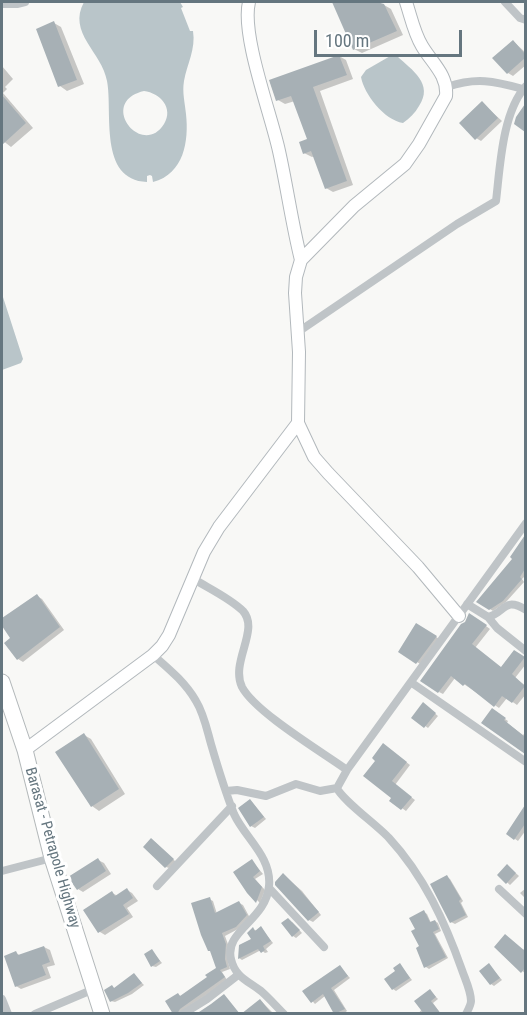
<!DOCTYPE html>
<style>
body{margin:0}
#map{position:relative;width:527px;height:1015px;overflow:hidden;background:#f8f8f6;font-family:"Roboto Condensed",sans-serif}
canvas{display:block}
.frame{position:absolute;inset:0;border:3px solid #65767f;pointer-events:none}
.scale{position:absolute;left:314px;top:30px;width:148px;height:27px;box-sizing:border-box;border:3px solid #65767f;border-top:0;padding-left:8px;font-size:18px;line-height:21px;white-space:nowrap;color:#65767f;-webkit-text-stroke:4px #fff;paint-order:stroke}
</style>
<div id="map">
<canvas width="527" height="1015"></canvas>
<div class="frame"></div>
<div class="scale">100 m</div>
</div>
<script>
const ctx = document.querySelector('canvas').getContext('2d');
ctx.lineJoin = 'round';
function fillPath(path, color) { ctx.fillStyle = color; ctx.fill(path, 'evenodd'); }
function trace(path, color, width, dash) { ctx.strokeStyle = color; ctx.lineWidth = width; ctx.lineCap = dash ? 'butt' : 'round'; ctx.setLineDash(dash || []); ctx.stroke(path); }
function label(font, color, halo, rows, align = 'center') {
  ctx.font = font + ' "Roboto Condensed",sans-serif'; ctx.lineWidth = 6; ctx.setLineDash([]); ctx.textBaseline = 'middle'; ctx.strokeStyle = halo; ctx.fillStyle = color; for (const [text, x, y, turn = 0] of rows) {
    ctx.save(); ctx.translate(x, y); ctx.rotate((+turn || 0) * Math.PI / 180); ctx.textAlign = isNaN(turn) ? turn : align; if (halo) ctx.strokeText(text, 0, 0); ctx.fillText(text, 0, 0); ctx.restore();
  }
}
const water = new Path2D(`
 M 84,2 L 180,2 L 183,7 L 181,8 L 190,31 L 193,31 C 196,49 187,64 184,81 C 182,92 185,103 186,114 C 189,141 184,174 153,182 L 152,176 L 150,175 L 147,176 L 147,182 C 98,180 113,112 107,81 C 102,52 67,33 84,2 ZM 144,91 C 160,93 174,108 164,124 C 142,159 97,102 144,91 Z
 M 392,55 L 397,56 C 412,70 434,84 419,106 C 415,113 410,118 403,123 C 384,120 364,94 361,77 L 366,70 Z
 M 2,294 L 23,359 L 21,363 L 2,370 Z`);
const shadow = new Path2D(`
 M 334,2 L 373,2 L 384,5 L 391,9 L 403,35 L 362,53 L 354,49 Z
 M 54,23 L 61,27 L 84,84 L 67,91 L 60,86 Z
 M 513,41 L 526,53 L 526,65 L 513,76 L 508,73 Z
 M 339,56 L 346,60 L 353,79 L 320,91 L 353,185 L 333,192 L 326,188 L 315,156 L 312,157 L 304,153 L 309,140 L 295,101 L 285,104 L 278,100 Z
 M 2,66 L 13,79 L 5,87 L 7,89 L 3,93 L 33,128 L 11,147 L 2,140 Z
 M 482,103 L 502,121 L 481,141 L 476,138 Z
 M 526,538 L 526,575 L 522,579 L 524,582 L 506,602 L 493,611 L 479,602 L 514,558 L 512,556 Z
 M 37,596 L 42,599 L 64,630 L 23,662 L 18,659 L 12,638 L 2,623 L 2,620 Z
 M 474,617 L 490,629 L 475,648 L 501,668 L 514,651 L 526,659 L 526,664 L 515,678 L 526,686 L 526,694 L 517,705 L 507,698 L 499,708 L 455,678 L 443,694 L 439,692 Z
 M 417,625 L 441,640 L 422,665 L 400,652 Z
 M 426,706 L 438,716 L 428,728 L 413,717 Z
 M 492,710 L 508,721 L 507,723 L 523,735 L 526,732 L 526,752 L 483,723 Z
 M 84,735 L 91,739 L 125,794 L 99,811 L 92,806 Z
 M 388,748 L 410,765 L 395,785 L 415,800 L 406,811 L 392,801 L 394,798 Z
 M 251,801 L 266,819 L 255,828 L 251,826 Z
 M 522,812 L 526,814 L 526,830 L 518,841 L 508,834 Z
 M 155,842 L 176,862 L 169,868 L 166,867 Z
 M 98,860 L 104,863 L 111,874 L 83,892 L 78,889 Z
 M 252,861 L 263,874 L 255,879 L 265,890 L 260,903 L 248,891 Z
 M 510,868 L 519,876 L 510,885 L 499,875 Z
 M 286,877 L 302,891 L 321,915 L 313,922 L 309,920 Z
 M 447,877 L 450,879 L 463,901 L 461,903 L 468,917 L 455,924 L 451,922 Z
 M 526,888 L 526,899 L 520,893 Z
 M 127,890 L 132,893 L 138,901 L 127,908 L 133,917 L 105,935 L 100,932 L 85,910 L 112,893 L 118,896 Z
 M 209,899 L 213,901 L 217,914 L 239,903 L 243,905 L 250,918 L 240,928 L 225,936 L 229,947 L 228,962 L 230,969 L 222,972 L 227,980 L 181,1014 L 175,1014 L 178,995 L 181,996 L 209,978 L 217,969 Z
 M 424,912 L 427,914 L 431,923 L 435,921 L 438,923 L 441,931 L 435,934 L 448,958 L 429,969 L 426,967 L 421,947 Z
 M 292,922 L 302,933 L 296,938 L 293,936 Z
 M 261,928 L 273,943 L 266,949 L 268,952 L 265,953 L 261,950 L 242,960 L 239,958 L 240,946 L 253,939 L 253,929 L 257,931 Z
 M 44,947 L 50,950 L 55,965 L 47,967 L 51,978 L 21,989 L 16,986 L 16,953 L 21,956 Z
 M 526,947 L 526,973 L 525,973 L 522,971 L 523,950 Z
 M 152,951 L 162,963 L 156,967 L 152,966 Z
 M 400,965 L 412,980 L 396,991 L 393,989 Z
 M 489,965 L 502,980 L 494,986 L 491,984 Z
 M 340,967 L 350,978 L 334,990 L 347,1011 L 343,1014 L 336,1014 L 325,996 L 315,1004 L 304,992 Z
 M 134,975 L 144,985 L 132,994 L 115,1002 L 111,1001 L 112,987 L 116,989 Z
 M 430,991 L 438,999 L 433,1003 L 441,1014 L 418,1014 L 422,1009 Z
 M 260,1000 L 274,1014 L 243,1014 Z`);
const building = new Path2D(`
 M 332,2 L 377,2 L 384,4 L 397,31 L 353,50 Z
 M 54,21 L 77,80 L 58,87 L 36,29 Z
 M 513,40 L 525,54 L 525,58 L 507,74 L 492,58 Z
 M 339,55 L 347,75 L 313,87 L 347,181 L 325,189 L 311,151 L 303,154 L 299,142 L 307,139 L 291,96 L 276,101 L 269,80 Z
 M 2,95 L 26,123 L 2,145 Z
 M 482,101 L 498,118 L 475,140 L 459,123 Z
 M 525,104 L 525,132 L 514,124 L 516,117 Z
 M 525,535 L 525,569 L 520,577 L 522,579 L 503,601 L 489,610 L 476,602 L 512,559 L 510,557 Z
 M 37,594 L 60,627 L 17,660 L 4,643 L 10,638 L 2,626 L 2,618 Z
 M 469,613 L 487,625 L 472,644 L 501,667 L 514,650 L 525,657 L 512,674 L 525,686 L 512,703 L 502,696 L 494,707 L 465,684 L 463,686 L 451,676 L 438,693 L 420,681 L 461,624 L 465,622 Z
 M 416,623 L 437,636 L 416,664 L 398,652 Z
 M 423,702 L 436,713 L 424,728 L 411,718 Z
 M 492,708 L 506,718 L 504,720 L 525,737 L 525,754 L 481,723 Z
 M 84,733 L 119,789 L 91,807 L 55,752 Z
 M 383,743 L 407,762 L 392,781 L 412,797 L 401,810 L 389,801 L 391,798 L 363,776 L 375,761 L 372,758 Z
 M 250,799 L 264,817 L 250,827 L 238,808 Z
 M 525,805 L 525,824 L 514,840 L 506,834 Z
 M 151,838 L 174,859 L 165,868 L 143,847 Z
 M 98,858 L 106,871 L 77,890 L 68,877 Z
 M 252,859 L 260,871 L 253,877 L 262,887 L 256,903 L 247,893 L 233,872 Z
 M 507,864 L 516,873 L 506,884 L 497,875 Z
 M 283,873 L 298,888 L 319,912 L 308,921 L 275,885 L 275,882 Z
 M 447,875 L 461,899 L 459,901 L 466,915 L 450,923 L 430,884 Z
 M 127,888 L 133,898 L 123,905 L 129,914 L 98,933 L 83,910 L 112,891 L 115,896 Z
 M 210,897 L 215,913 L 239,901 L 247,915 L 236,927 L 222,933 L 226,944 L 225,959 L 227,967 L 220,970 L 225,977 L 180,1009 L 177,1014 L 173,1014 L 165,1001 L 178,993 L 180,996 L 207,977 L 205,975 L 216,968 L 210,951 L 208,951 L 201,935 L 191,903 Z
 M 424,910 L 430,922 L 435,920 L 439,929 L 433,932 L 446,957 L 424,968 L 416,948 L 419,946 L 411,931 L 415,929 L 409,918 Z
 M 288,918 L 300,930 L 292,937 L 281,923 Z
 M 261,926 L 271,941 L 263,946 L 265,950 L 261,953 L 258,949 L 238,959 L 239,945 L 251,939 L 247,933 L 253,927 L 255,931 Z
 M 505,934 L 525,951 L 525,968 L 521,973 L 494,947 Z
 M 44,946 L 50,962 L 42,965 L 46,975 L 15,987 L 4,956 L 16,951 L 18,955 Z
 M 152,949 L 160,961 L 151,967 L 144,954 Z
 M 400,963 L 410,978 L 392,990 L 384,979 L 395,971 L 393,968 Z
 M 489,963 L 500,978 L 490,985 L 479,971 Z
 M 340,965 L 348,976 L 331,988 L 345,1009 L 334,1014 L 323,994 L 311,1003 L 302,991 Z
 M 134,973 L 142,983 L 128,993 L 110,1002 L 104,990 L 112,985 L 114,988 Z
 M 430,989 L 436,997 L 431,1001 L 441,1014 L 424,1014 L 414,1001 Z
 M 224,994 L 240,1014 L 196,1014 L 211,1004 Z
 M 260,999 L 272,1014 L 241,1014 Z`);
const street = new Path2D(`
 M 505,2 L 520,18 L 526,20
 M 2,4 L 17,4 L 25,2
 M 447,87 C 476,77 494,81 523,89
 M 298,332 L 457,224 L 496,201 C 500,168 502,112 526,86
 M 192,578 C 208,588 230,598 243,611 C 260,630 230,662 242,687 C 255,712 322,752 347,770
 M 467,604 L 488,617 C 505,613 504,596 526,610
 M 488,617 L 497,628 L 526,651
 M 153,655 C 169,669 185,682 196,701 C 204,714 207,730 211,744 C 218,768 225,791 234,814 C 245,838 272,857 269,886 C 266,920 224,931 231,959 C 235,977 248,981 261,991 C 269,998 276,1006 284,1014
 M 412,683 L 526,762
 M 226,791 L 237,790 L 266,796 L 296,784 L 320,791 L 337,788
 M 2,871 L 52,858
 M 157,886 L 232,806
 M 269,888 L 324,947
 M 499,889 L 526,914
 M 2,999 L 8,1014
 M 35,1014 L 94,989
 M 183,1014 L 207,999 L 238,975
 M 466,1014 C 468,1010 471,1005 471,1001 C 471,991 465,979 462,970 C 445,922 424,876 389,838 C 377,825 342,800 337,788 L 347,770 L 526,523`);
const secondary = new Path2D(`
 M 249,2 C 241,35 271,114 279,151 C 287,187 292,224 301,260
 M 406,2 C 411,17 414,33 422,46 C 432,63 448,75 446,96 L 419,144 L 405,164 L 354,206 L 301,260 L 296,277 L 295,293 L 299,352 L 298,423 L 314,457 L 328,473 L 418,567 L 459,616
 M 25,750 L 153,655 L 162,646 L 169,635 L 204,552 L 219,527 L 298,423`);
const highway = new Path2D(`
 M 2,682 L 25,750 L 52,858 L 102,1014`);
const streetNames = [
 ["Barasat - Petrapole Highway",52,848,74]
];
fillPath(water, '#b9c5c9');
fillPath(shadow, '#0003');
fillPath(building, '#a7b0b5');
trace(secondary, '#b2b8bc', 14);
trace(highway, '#b3b8ba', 17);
trace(street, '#bfc4c7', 8);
trace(secondary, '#fff', 12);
trace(highway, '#fff', 15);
label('15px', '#65767f', '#fff', streetNames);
</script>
